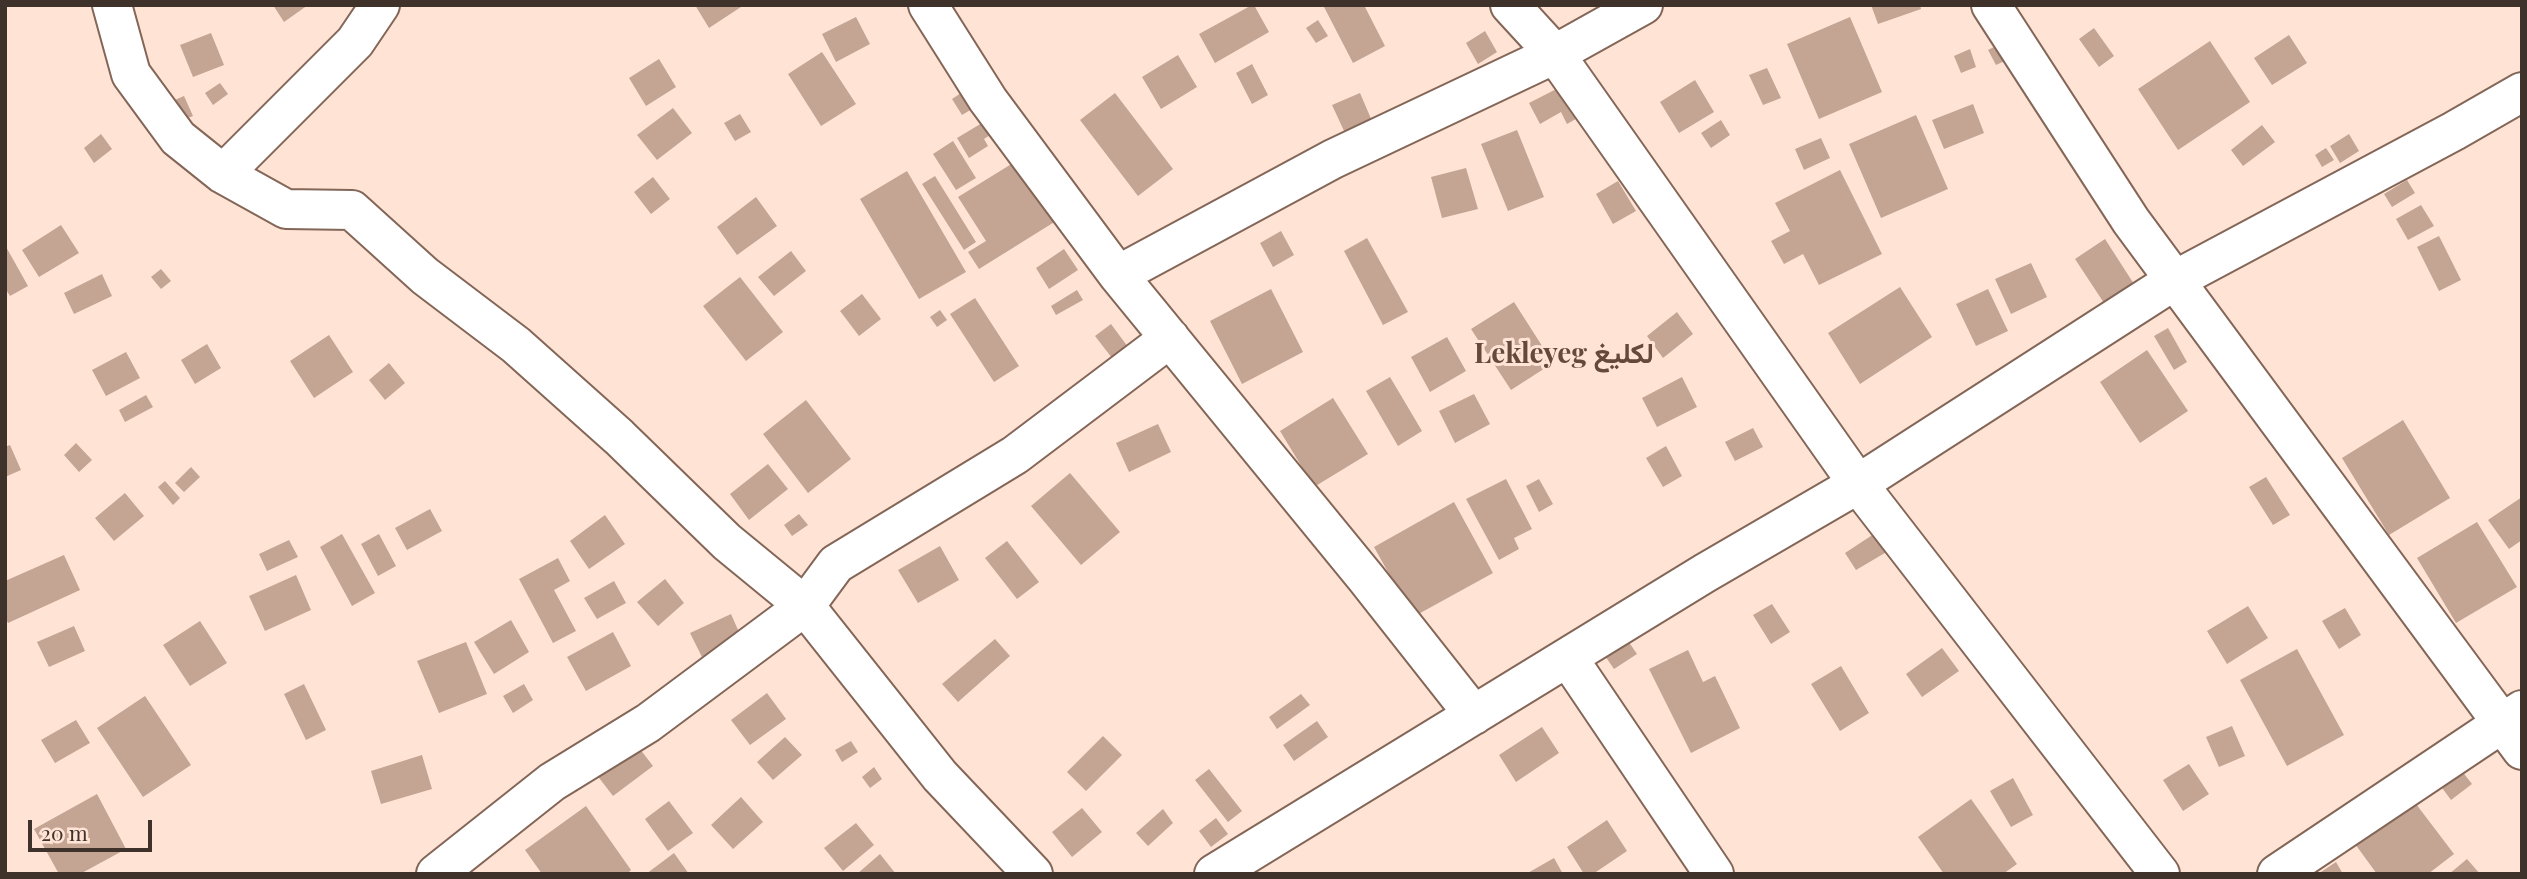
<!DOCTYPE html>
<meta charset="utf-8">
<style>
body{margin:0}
#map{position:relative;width:2527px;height:879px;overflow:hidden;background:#ffe4d6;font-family:"Playfair Display",serif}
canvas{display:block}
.frame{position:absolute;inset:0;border:7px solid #3f322b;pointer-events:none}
.scale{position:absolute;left:28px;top:820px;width:124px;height:32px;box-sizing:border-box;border:4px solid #3f322b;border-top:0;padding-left:9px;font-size:21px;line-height:24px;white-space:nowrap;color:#3f322b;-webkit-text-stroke:5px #ffe4d6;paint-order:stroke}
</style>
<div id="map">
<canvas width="2527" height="879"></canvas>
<div class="frame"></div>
<div class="scale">20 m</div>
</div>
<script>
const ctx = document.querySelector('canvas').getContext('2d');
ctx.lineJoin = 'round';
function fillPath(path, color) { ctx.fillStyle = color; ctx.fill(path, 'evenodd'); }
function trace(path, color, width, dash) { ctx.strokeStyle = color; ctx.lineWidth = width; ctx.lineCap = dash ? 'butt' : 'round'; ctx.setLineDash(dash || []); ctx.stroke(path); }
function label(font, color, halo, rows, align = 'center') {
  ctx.font = font + ' "Playfair Display",Vazirmatn,serif'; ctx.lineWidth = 6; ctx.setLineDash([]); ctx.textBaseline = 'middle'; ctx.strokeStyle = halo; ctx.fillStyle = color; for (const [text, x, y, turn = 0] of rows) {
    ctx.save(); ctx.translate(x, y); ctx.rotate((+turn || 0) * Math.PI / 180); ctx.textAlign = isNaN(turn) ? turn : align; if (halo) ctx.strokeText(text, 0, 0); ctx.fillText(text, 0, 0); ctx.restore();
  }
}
const building = new Path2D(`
 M 273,5 L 308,5 L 284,22 Z
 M 695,5 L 744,5 L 709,28 Z
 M 1252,5 L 1254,5 L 1269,32 L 1215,63 L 1199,34 Z
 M 1323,5 L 1364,5 L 1385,46 L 1353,63 Z
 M 1871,5 L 1920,5 L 1921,9 L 1878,24 Z
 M 856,17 L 870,44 L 836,62 L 822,34 Z
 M 1850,17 L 1882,92 L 1819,119 L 1787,44 Z
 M 1318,20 L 1328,36 L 1316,43 L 1306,28 Z
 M 2094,28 L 2114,56 L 2099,67 L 2079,39 Z
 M 1485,31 L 1497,52 L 1478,64 L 1466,43 Z
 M 211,33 L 224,65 L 193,77 L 180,45 Z
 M 2289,35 L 2307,63 L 2272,85 L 2254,58 Z
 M 2210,41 L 2250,102 L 2178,150 L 2138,89 Z
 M 2002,43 L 2009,59 L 1996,65 L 1988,50 Z
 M 1970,49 L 1976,67 L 1961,73 L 1954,56 Z
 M 822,52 L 856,104 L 821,126 L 788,74 Z
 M 1178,55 L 1197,87 L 1161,109 L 1142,77 Z
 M 659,59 L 676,87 L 646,106 L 629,78 Z
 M 1252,64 L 1268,95 L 1252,104 L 1236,73 Z
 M 1767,68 L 1781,98 L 1763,105 L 1749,75 Z
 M 1695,80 L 1714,112 L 1679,133 L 1660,102 Z
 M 1572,81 L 1588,112 L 1567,124 L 1561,112 L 1540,124 L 1529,103 Z
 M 220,83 L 228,94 L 213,105 L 205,93 Z
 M 967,89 L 977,106 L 962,115 L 952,99 Z
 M 1115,93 L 1173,169 L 1138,196 L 1080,120 Z
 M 1360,93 L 1372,121 L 1345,133 L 1332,105 Z
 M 184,96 L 193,116 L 170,125 L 161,106 Z
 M 1973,104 L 1984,133 L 1944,149 L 1932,120 Z
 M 673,108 L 692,133 L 657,160 L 637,135 Z
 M 740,114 L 751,132 L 735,141 L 724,123 Z
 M 1916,115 L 1948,189 L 1881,218 L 1849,144 Z
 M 992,117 L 999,129 L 984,139 L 988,146 L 969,158 L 957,138 Z
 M 1721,120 L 1730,135 L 1711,148 L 1701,133 Z
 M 2262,125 L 2275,142 L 2243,166 L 2231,150 Z
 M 1517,130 L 1544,197 L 1508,211 L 1481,144 Z
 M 101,134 L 112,149 L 94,163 L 84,148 Z
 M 2349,134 L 2359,151 L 2340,163 L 2330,146 Z
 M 1821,138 L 1830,158 L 1804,170 L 1795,149 Z
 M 953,141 L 976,178 L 956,190 L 933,154 Z
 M 2326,148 L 2334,160 L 2322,167 L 2315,155 Z
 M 1026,155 L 1064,216 L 979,269 L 968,252 L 986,241 L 958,197 Z
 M 1466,168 L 1478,209 L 1442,218 L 1431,177 Z
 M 1840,170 L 1882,254 L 1819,285 L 1803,254 L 1784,264 L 1771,241 L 1790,231 L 1775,203 Z
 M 907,171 L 966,272 L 919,299 L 860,199 Z
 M 935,176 L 976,242 L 964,250 L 922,184 Z
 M 653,177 L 670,199 L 651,214 L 634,192 Z
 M 2407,180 L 2415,193 L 2392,207 L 2384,194 Z
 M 1618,181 L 1636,211 L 1613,224 L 1596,194 Z
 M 756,197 L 777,226 L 737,255 L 717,227 Z
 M 2421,205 L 2434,226 L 2408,240 L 2396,219 Z
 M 61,225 L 79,253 L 39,277 L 22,250 Z
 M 1281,231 L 1294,255 L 1273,267 L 1260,243 Z
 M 2439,236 L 2461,280 L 2439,291 L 2417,247 Z
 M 1367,238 L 1408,312 L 1383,325 L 1344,251 Z
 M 2105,239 L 2134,284 L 2104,303 L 2075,259 Z
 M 5,245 L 28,286 L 10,296 L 5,288 Z
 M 1064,249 L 1078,270 L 1049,289 L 1036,268 Z
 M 791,251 L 806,271 L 774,296 L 758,277 Z
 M 2031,263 L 2047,297 L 2011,314 L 1995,279 Z
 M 161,269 L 171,281 L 161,289 L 151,277 Z
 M 102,274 L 112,296 L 74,314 L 64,293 Z
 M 740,277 L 783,332 L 746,361 L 703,306 Z
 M 1900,287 L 1932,337 L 1860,384 L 1828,333 Z
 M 1271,289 L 1303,352 L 1242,384 L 1210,321 Z
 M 1988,289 L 2008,331 L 1976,346 L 1956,304 Z
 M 1077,290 L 1083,300 L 1056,315 L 1051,306 Z
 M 862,294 L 881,319 L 859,336 L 840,311 Z
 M 975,298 L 1019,366 L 994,382 L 950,314 Z
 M 1514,302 L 1553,363 L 1511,390 L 1471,329 Z
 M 940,310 L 947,320 L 937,327 L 930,317 Z
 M 1677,312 L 1693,334 L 1663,358 L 1647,336 Z
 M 1111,324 L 1128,347 L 1112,358 L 1095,336 Z
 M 2168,328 L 2187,362 L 2174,370 L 2154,336 Z
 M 329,335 L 353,372 L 314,398 L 290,361 Z
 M 1447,337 L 1466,371 L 1430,392 L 1411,357 Z
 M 207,344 L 221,368 L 195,384 L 181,360 Z
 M 2147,350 L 2188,411 L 2140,443 L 2100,382 Z
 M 126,352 L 140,378 L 106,396 L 92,370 Z
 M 389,363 L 405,383 L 385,400 L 369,380 Z
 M 1390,377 L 1422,431 L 1398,446 L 1366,391 Z
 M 1682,377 L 1697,407 L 1657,427 L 1642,398 Z
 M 1474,394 L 1490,424 L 1455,443 L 1439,411 Z
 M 146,395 L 153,407 L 125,422 L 119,410 Z
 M 1333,398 L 1368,454 L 1314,487 L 1280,431 Z
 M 806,400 L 851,459 L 808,493 L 763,434 Z
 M 2403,420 L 2450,498 L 2389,535 L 2342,458 Z
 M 1158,424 L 1171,452 L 1129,472 L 1116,443 Z
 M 1753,428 L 1763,447 L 1735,461 L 1725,442 Z
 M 76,443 L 92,460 L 79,472 L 64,455 Z
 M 10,445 L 21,470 L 5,477 L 5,447 Z
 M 1666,446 L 1682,476 L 1663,487 L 1646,458 Z
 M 768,464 L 788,489 L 749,520 L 730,494 Z
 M 191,467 L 200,477 L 184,492 L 175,483 Z
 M 1070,473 L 1120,532 L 1081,565 L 1031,506 Z
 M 2266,477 L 2290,515 L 2273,525 L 2249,487 Z
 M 1506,479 L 1532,529 L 1514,538 L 1519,549 L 1499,560 L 1466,499 Z
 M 1539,479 L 1553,504 L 1539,512 L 1526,486 Z
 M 165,481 L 180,498 L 173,505 L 158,487 Z
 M 125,493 L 144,516 L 114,541 L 95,518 Z
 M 2522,497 L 2522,540 L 2509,549 L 2488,520 Z
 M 1454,502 L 1493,573 L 1413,617 L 1374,547 Z
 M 430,509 L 442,531 L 407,550 L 395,528 Z
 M 799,514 L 808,525 L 792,536 L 784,525 Z
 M 605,515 L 625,544 L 589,569 L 570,541 Z
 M 2477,522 L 2517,587 L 2456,623 L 2417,558 Z
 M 1883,528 L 1895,547 L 1856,570 L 1845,553 Z
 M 342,534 L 375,593 L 352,606 L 320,547 Z
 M 379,534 L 396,566 L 378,576 L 361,544 Z
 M 289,540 L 298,557 L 267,571 L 259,554 Z
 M 1007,541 L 1039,582 L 1017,599 L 985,558 Z
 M 940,546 L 959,580 L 918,603 L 898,570 Z
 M 64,555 L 80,590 L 8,623 L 5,617 L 5,581 Z
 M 558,558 L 570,581 L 554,590 L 576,631 L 553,643 L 519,579 Z
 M 296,575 L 311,610 L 265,631 L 249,596 Z
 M 665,579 L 684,603 L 658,626 L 637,602 Z
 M 614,581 L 626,603 L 597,619 L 584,598 Z
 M 1772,604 L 1790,632 L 1771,644 L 1753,615 Z
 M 2248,606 L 2268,638 L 2227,664 L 2207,631 Z
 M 2345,608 L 2361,635 L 2339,649 L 2322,621 Z
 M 731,614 L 742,639 L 702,657 L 690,633 Z
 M 511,620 L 529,652 L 494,674 L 474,642 Z
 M 200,621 L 227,663 L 190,686 L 163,645 Z
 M 74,626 L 85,651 L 49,667 L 37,642 Z
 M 613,632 L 631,666 L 586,691 L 567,657 Z
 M 1626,638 L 1637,654 L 1614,669 L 1603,653 Z
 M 995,639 L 1010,656 L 958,702 L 942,684 Z
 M 466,642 L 487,694 L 439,713 L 417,661 Z
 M 1942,648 L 1959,671 L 1922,697 L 1906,674 Z
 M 2297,649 L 2344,735 L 2287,766 L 2240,680 Z
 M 1688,650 L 1703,682 L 1715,676 L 1740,728 L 1691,753 L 1649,669 Z
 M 1841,666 L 1869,713 L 1840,731 L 1811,684 Z
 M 304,684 L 326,730 L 306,740 L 284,694 Z
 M 524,684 L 533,700 L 513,713 L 503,696 Z
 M 767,693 L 786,719 L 750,745 L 731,720 Z
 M 1301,694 L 1310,705 L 1277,729 L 1269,717 Z
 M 145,696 L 191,765 L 143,797 L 97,728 Z
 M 76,720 L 90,743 L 55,763 L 41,740 Z
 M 1317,721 L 1328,737 L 1294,761 L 1283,745 Z
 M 2232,726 L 2245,756 L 2219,767 L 2206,737 Z
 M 1542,727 L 1559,753 L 1516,782 L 1499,755 Z
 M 1103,736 L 1122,755 L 1086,791 L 1067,772 Z
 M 785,737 L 802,755 L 773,780 L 757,762 Z
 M 633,740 L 653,766 L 613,796 L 593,770 Z
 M 851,741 L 858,752 L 842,762 L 835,750 Z
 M 422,755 L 432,789 L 381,804 L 371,771 Z
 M 2189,764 L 2209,794 L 2183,811 L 2163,780 Z
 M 2458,766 L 2472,784 L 2451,800 L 2437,781 Z
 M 874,767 L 882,779 L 870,788 L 862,777 Z
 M 1209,769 L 1242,811 L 1228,822 L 1195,780 Z
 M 2013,778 L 2033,815 L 2011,827 L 1990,791 Z
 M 97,794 L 126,849 L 80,874 L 59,874 L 34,829 Z
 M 741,797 L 763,822 L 733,849 L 711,825 Z
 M 1971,799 L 2017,864 L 2003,874 L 1944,874 L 1918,837 Z
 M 2413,800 L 2454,854 L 2428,874 L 2377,874 L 2355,844 Z
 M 669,801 L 693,833 L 668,851 L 645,819 Z
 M 586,806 L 631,870 L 627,874 L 542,874 L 525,850 Z
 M 1082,808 L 1102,832 L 1072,857 L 1052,832 Z
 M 1163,809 L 1173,823 L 1148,846 L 1136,833 Z
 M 1216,818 L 1228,834 L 1211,847 L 1199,831 Z
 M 1607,820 L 1627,851 L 1593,874 L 1584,874 L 1567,847 Z
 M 856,823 L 874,845 L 843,871 L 824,848 Z
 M 674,853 L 689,874 L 646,874 Z
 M 880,854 L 896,874 L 857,874 Z
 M 1554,858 L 1563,874 L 1526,874 Z
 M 2467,859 L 2480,874 L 2449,874 Z
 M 2336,862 L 2343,874 L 2318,874 Z`);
const street = new Path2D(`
 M 112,5 L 131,74 L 178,138 L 223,174 L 286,209 L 352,210 L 425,276 L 516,345 L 619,437 L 727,542 L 805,606 L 940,776 L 1033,874
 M 928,5 L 988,100 L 1118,275 L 1366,578 L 1474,715
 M 1510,5 L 1555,54 L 1858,484 L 2160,874
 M 1991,5 L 2131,221 L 2522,750
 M 223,174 L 355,42 L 380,5
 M 1118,275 L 1333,159 L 1555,54 L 1643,5
 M 1568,658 L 1714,874
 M 436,874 L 552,782 L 648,723 L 805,606 L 836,564 L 1015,455 L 1170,338
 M 1214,874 L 1705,573 L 1858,484 L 2175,280 L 2454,131 L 2522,92
 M 2277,874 L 2522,710`);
const districtNames = [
 ["Lekleyeg لكليغ",1564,354]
];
fillPath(building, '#c4a493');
trace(street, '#836657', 42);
trace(street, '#fff', 38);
label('bold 28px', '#65493b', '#ffe4d6', districtNames);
</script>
